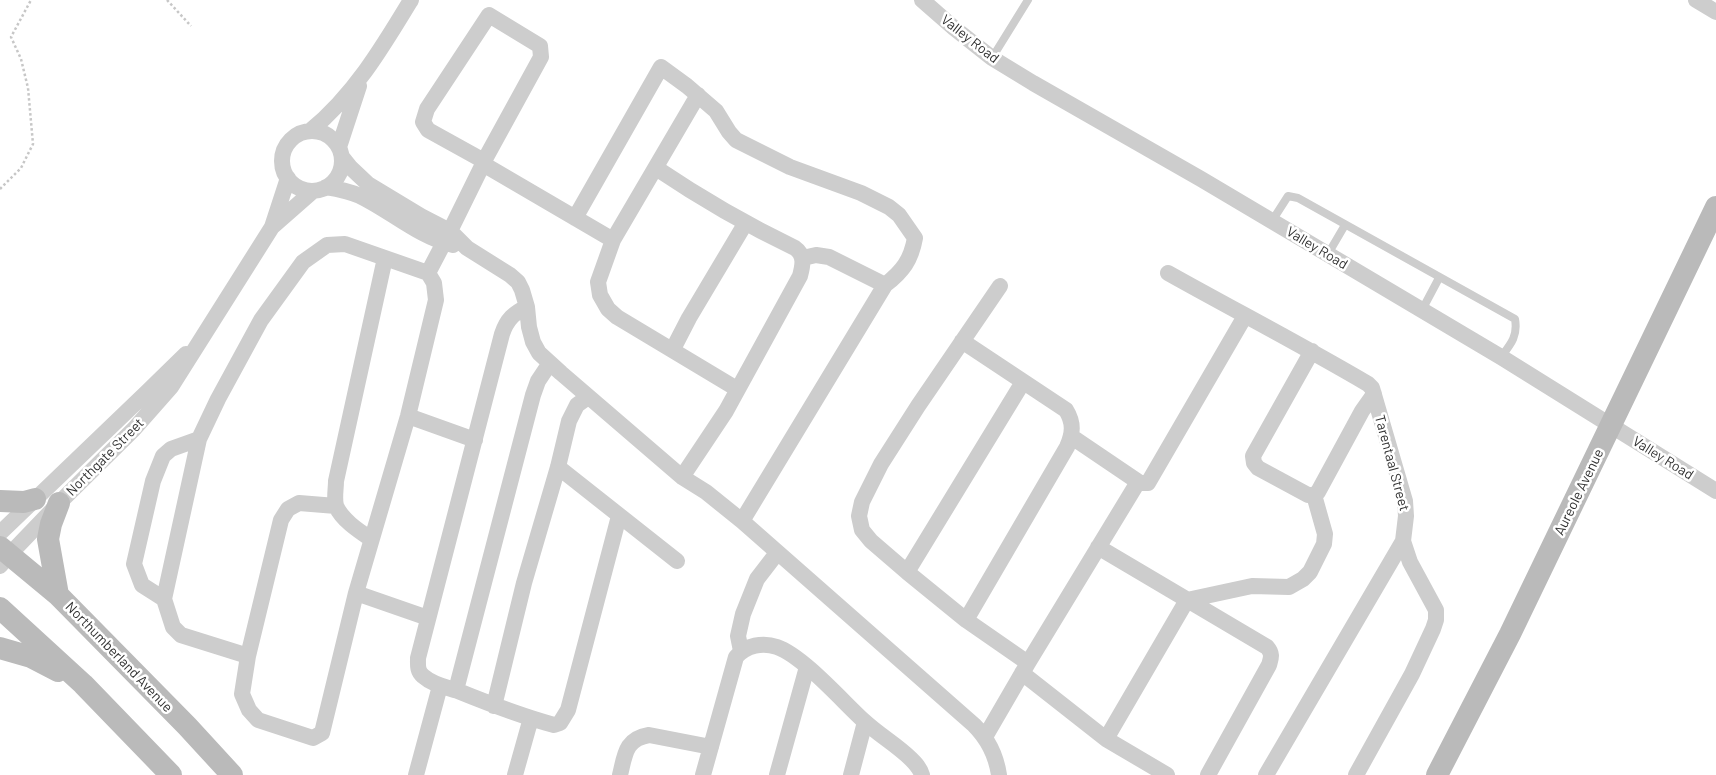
<!DOCTYPE html>
<style>
body{margin:0}
canvas{display:block;background:#fff}
</style>
<canvas width="1716" height="775"></canvas>
<script>
const ctx = document.querySelector('canvas').getContext('2d');
ctx.lineJoin = 'round';
function trace(path, color, width, dash) { ctx.strokeStyle = color; ctx.lineWidth = width; ctx.lineCap = dash ? 'butt' : 'round'; ctx.setLineDash(dash || []); ctx.stroke(path); }
function label(font, color, halo, rows, align = 'center') {
  ctx.font = font + ' Barlow,sans-serif'; ctx.lineWidth = 5; ctx.setLineDash([]); ctx.textBaseline = 'middle'; ctx.strokeStyle = halo; ctx.fillStyle = color; for (const [text, x, y, turn = 0] of rows) {
    ctx.save(); ctx.translate(x, y); ctx.rotate((+turn || 0) * Math.PI / 180); ctx.textAlign = isNaN(turn) ? turn : align; if (halo) ctx.strokeText(text, 0, 0); ctx.fillText(text, 0, 0); ctx.restore();
  }
}
const path = new Path2D(`
 M 167,0 L 191,26
 M 0,189 L 21,168 L 33,144 L 28,88 L 21,59 L 11,37 L 31,0`);
const lane = new Path2D(`
 M 992,58 L 1028,0
 M 1272,221 L 1288,196 L 1298,198 L 1515,319 C 1518,336 1511,344 1501,357
 M 1328,254 L 1345,225
 M 1422,310 L 1439,278`);
const street = new Path2D(`
 M 922,0 L 954,28 L 992,58 L 1033,83 L 1201,179 L 1501,357 L 1716,491
 M 1696,0 L 1716,12
 M 698,95 L 613,240 L 598,282 L 600,295 L 608,309 L 617,317 L 737,389
 M 310,131 C 354,95 382,48 411,0
 M282 161a30 30 0 1 1 60 0a30 30 0 1 1-60 0Z
 M 339,147 L 359,86
 M 342,157 L 350,167 L 368,184 L 421,216 L 450,231 L 467,248 L 510,275 L 518,282 L 522,290 L 527,307 L 529,327 L 533,342 L 539,353 L 561,373 L 682,477 L 706,492 L 742,521 L 974,725 C 988,739 996,755 999,775
 M 483,164 L 613,240
 M 656,168 C 702,199 745,224 795,248 C 805,255 803,265 800,276 L 726,411 L 682,477
 M 326,187 C 338,189 349,191 360,196 C 391,211 419,237 453,245
 M 575,218 L 661,67 L 687,86 L 716,111 L 729,132 L 736,140 L 790,167 L 861,193 L 889,207 L 899,215 L 915,238 C 911,260 903,271 885,285 L 829,257 L 816,255 L 803,258
 M 272,227 L 313,191
 M 428,273 L 450,231 L 483,164 L 484,161 L 535,68 L 541,57 L 540,46 L 489,15 L 427,109 L 423,122 L 428,130 L 484,161
 M 1168,273 C 1234,310 1302,345 1368,384 L 1372,388 L 1405,501 L 1406,516 L 1403,541 L 1410,562 L 1436,610 L 1436,620 L 1433,629 L 1412,674 L 1356,775
 M 1000,286 L 918,406 L 881,464 L 862,502 L 859,516 L 862,530 L 871,541 L 907,572 L 966,620 L 1028,663
 M 527,307 C 514,313 507,319 502,334 L 418,658 C 418,665 417,671 423,676 C 433,685 446,687 458,691 C 490,704 521,716 554,725 L 560,723 L 568,710 L 619,516
 M 962,341 L 1066,410 C 1074,423 1073,433 1067,447 L 966,620
 M 673,349 L 689,318 L 745,224
 M 1312,351 L 1253,456 L 1254,463 L 1258,468 L 1308,495 L 1314,495 L 1318,492 L 1362,411 L 1374,394
 M 408,416 L 475,440
 M 1072,437 L 1140,483 L 1148,483 L 1245,316
 M 558,467 L 677,561
 M 742,521 L 885,285
 M 0,533 L 146,393 L 186,354
 M 371,539 C 359,531 342,520 336,506 C 334,498 336,489 336,481 L 385,258
 M 1098,547 L 1267,647 C 1273,654 1271,658 1269,665 L 1208,775
 M 0,566 L 10,554 L 59,503 L 134,429 L 171,387 L 272,227 L 288,178
 M 907,572 L 1023,382
 M 356,593 L 428,618
 M 164,599 L 142,585 L 134,564 L 153,481 L 163,456 L 171,449 L 199,439
 M 741,651 L 738,636 L 743,614 L 757,579 L 777,553
 M 248,656 L 181,635 L 173,627 L 164,599 L 199,439 L 218,399 L 261,320 L 303,262 L 327,245 L 345,244 L 428,273 L 434,283 L 436,300 L 408,416 L 356,593 L 322,733 L 313,738 L 258,720 L 249,710 L 242,694 L 248,656 L 281,520 L 288,509 L 299,503 L 336,506
 M 1022,673 L 1106,739 L 1167,775
 M 456,690 L 533,395 L 538,381 L 550,363
 M 494,706 L 524,583 L 558,467 L 569,421 L 577,405 L 588,397
 M 985,737 L 1028,663 L 1138,482
 M 1106,739 L 1187,600 L 1252,586 L 1289,587 L 1303,579 L 1310,572 L 1324,544 L 1325,534 L 1314,495
 M 416,775 L 440,686
 M 515,775 L 531,718
 M 620,775 C 625,755 625,739 649,735 L 711,747
 M 703,775 L 736,657 C 746,645 763,642 777,647 C 803,656 843,702 864,721 C 879,735 897,745 911,759 C 916,764 920,768 922,775
 M 777,775 L 807,667
 M 851,775 L 865,722
 M 1266,775 L 1403,541`);
const secondary = new Path2D(`
 M 0,501 L 24,502 L 35,499
 M 0,547 L 58,595 L 187,726 L 232,775
 M 58,595 L 48,539 L 51,524 L 59,503
 M 0,608 L 83,684 L 171,775
 M 0,648 L 31,657 L 58,671
 M 1437,775 L 1510,634 L 1716,207`);
const streetNames = [
 ["Valley Road",970,39,38],
 ["Valley Road",1317,248,31],
 ["Northgate Street",105,457,-45],
 ["Valley Road",1663,458,32],
 ["Tarentaal Street",1392,463,75],
 ["Aureole Avenue",1579,492,-64],
 ["Northumberland Avenue",119,657,46]
];
trace(path, '#c7c7c7', 2.5, [2.5, 2.5]);
trace(lane, '#cdcdcd', 8);
trace(street, '#cdcdcd', 16);
trace(secondary, '#bababa', 22);
label('14px', '#303030', '#fff', streetNames);
</script>
